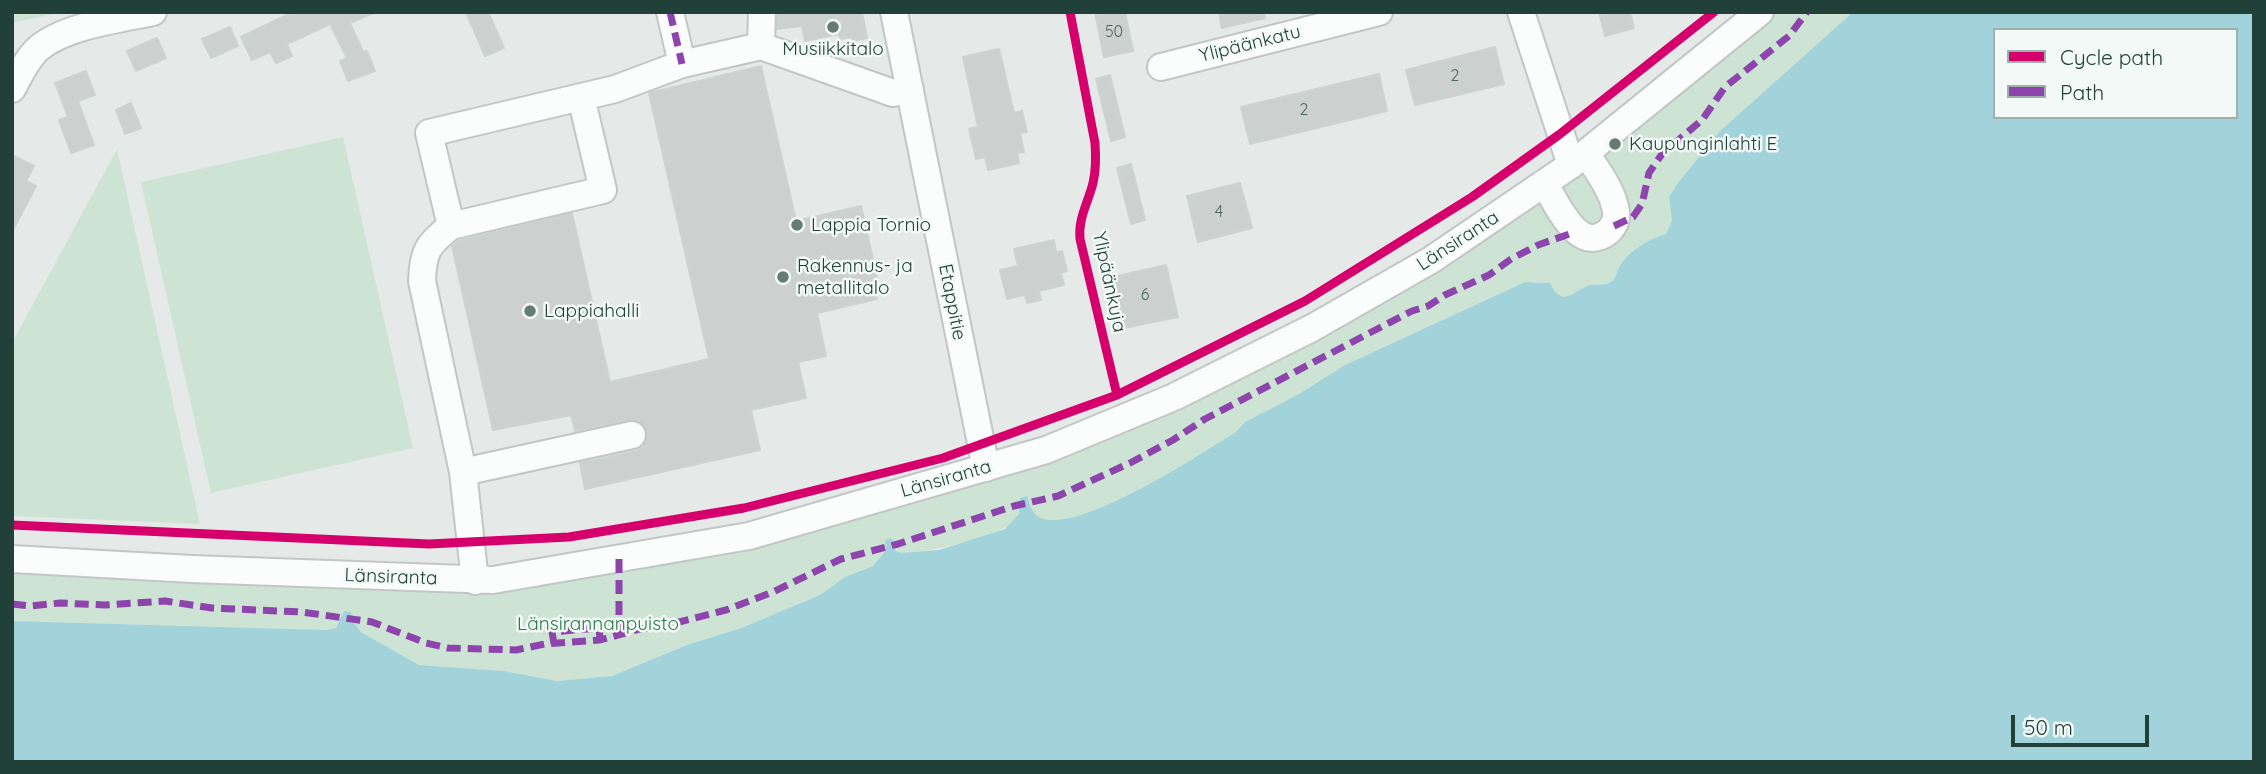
<!DOCTYPE html>
<meta charset="utf-8">
<style>
body{margin:0}
#map{position:relative;width:2266px;height:774px;overflow:hidden;background:#e5eae8;font-family:Quicksand,sans-serif}
canvas{display:block}
.frame{position:absolute;inset:0;border:14px solid #204038;pointer-events:none}
.legend{position:absolute;left:1993px;top:28px;width:245px;height:91px;box-sizing:border-box;background:#f3f9f6;border:2px solid #9fafaa;margin:0;padding:9px 12px;list-style:none;font-size:21px;color:#204038}
.legend li{display:flex;align-items:center;gap:14px;height:35px}
.legend b{width:35px;border:2px solid #9fafaa}
.scale{position:absolute;left:2011px;top:715px;width:138px;height:32px;box-sizing:border-box;border:4px solid #204038;border-top:0;padding-left:9px;font-size:21px;line-height:24px;white-space:nowrap;color:#204038;-webkit-text-stroke:5px #f3f9f6;paint-order:stroke}
</style>
<div id="map">
<canvas width="2266" height="774"></canvas>
<div class="frame"></div>
<ul class="legend">
<li><b style="height:9px;background:#d6006c"></b>Cycle path</li>
<li><b style="height:9px;background:#8e44ad"></b>Path</li>
</ul>
<div class="scale">50 m</div>
</div>
<script>
const ctx = document.querySelector('canvas').getContext('2d');
ctx.lineJoin = 'round';
function fillPath(path, color) { ctx.fillStyle = color; ctx.fill(path, 'evenodd'); }
function trace(path, color, width, dash) { ctx.strokeStyle = color; ctx.lineWidth = width; ctx.lineCap = dash ? 'butt' : 'round'; ctx.setLineDash(dash || []); ctx.stroke(path); }
function label(font, color, halo, rows, align = 'center') {
  ctx.font = font + ' Quicksand,sans-serif'; ctx.lineWidth = 5; ctx.setLineDash([]); ctx.textBaseline = 'middle'; ctx.strokeStyle = halo; ctx.fillStyle = color; for (const [text, x, y, turn = 0] of rows) {
    ctx.save(); ctx.translate(x, y); ctx.rotate((+turn || 0) * Math.PI / 180); ctx.textAlign = isNaN(turn) ? turn : align; if (halo) ctx.strokeText(text, 0, 0); ctx.fillText(text, 0, 0); ctx.restore();
  }
}
const green = new Path2D(`
 M 24,12 L 62,12 L 12,23 L 12,15 Z
 M 1770,12 L 1853,12 L 1720,131 L 1669,197 L 1672,221 L 1666,234 L 1657,237 L 1619,266 L 1615,279 L 1610,283 L 1589,286 L 1571,297 L 1561,297 L 1540,282 L 1525,282 L 1345,365 L 1299,394 L 1245,422 L 1236,432 C 1200,454 1080,533 1041,519 C 1032,515 1030,505 1027,497 C 1023,505 1020,514 1015,521 C 1002,535 921,555 901,553 L 885,540 L 886,549 L 873,566 L 845,577 L 820,595 L 741,628 L 687,645 L 613,676 L 557,681 L 504,671 L 419,665 L 361,632 L 354,623 L 351,612 L 339,621 L 336,628 L 329,630 L 12,621 L 12,566 L 493,585 L 1048,456 L 1312,334 Z
 M 343,137 L 413,448 L 211,493 L 141,182 Z
 M 117,149 L 194,497 L 200,524 L 12,516 L 12,343 Z`);
const water = new Path2D(`
 M 1853,12 L 2254,12 L 2254,762 L 12,762 L 12,621 L 328,630 L 336,628 L 344,611 L 351,612 L 354,623 L 361,632 L 419,665 L 504,671 L 557,681 L 612,676 L 687,645 L 741,628 L 820,595 L 845,577 L 873,566 L 886,550 L 885,540 L 892,538 L 895,550 L 901,553 L 939,550 L 1005,529 L 1019,514 L 1020,498 L 1027,496 C 1030,504 1032,515 1041,518 C 1079,534 1200,454 1236,432 L 1245,422 L 1299,394 L 1345,365 L 1525,282 L 1550,283 C 1563,310 1573,290 1590,285 C 1597,284 1604,286 1611,282 C 1617,278 1617,269 1621,264 C 1632,249 1649,239 1666,234 L 1672,221 L 1669,197 L 1678,183 L 1720,131 ZM 1995,30 L 2236,30 L 2236,117 L 1995,117 Z`);
const building = new Path2D(`
 M 293,12 L 376,12 L 350,23 L 363,52 L 367,51 L 375,71 L 348,81 L 340,61 L 347,58 L 330,24 L 287,44 L 292,56 L 276,63 L 270,52 L 252,60 L 241,37 Z
 M 466,12 L 488,12 L 504,48 L 485,56 Z
 M 778,12 L 862,12 L 867,38 L 853,41 L 852,37 L 840,39 L 839,34 L 805,41 L 802,26 L 777,29 Z
 M 1095,12 L 1125,12 L 1133,51 L 1104,57 Z
 M 1219,12 L 1264,12 L 1265,18 L 1222,28 Z
 M 1599,12 L 1630,12 L 1634,28 L 1605,36 Z
 M 230,27 L 238,46 L 211,58 L 202,39 Z
 M 157,38 L 166,58 L 136,71 L 127,51 Z
 M 1495,47 L 1504,84 L 1415,105 L 1406,70 Z
 M 999,49 L 1014,113 L 1022,111 L 1027,132 L 1020,133 L 1024,152 L 1017,153 L 1019,163 L 988,170 L 985,157 L 976,159 L 969,129 L 978,127 L 963,57 Z
 M 761,66 L 796,221 L 861,206 L 877,277 L 872,278 L 877,299 L 817,313 L 826,356 L 798,362 L 806,398 L 751,410 L 760,450 L 585,489 L 580,463 L 636,451 L 643,446 L 647,439 L 647,432 L 644,425 L 637,420 L 629,420 L 575,431 L 571,415 L 493,430 L 452,246 L 458,241 L 572,213 L 610,382 L 709,359 L 649,93 Z
 M 86,71 L 95,95 L 78,101 L 94,145 L 71,153 L 59,120 L 68,117 L 55,83 Z
 M 1379,74 L 1387,111 L 1250,144 L 1241,107 Z
 M 1110,75 L 1125,137 L 1111,141 L 1096,79 Z
 M 131,103 L 141,128 L 125,134 L 116,110 Z
 M 12,155 L 34,166 L 26,181 L 36,186 L 12,232 Z
 M 1131,164 L 1145,220 L 1131,224 L 1117,168 Z
 M 1240,183 L 1252,228 L 1198,242 L 1187,196 Z
 M 1054,240 L 1056,253 L 1062,251 L 1067,271 L 1061,273 L 1064,285 L 1039,291 L 1041,300 L 1027,303 L 1025,295 L 1007,299 L 1000,270 L 1018,266 L 1014,249 Z
 M 1166,265 L 1178,317 L 1124,328 L 1113,277 Z`);
const minor = new Path2D(`
 M 670,12 L 682,64
 M 894,12 L 986,468
 M 1521,12 L 1571,165
 M 761,46 L 762,12
 M 1161,67 L 1379,12
 M 12,89 C 20,75 27,58 39,48 C 65,26 120,19 153,12
 M 1544,183 C 1557,203 1578,257 1609,231 C 1614,226 1617,219 1616,212 C 1613,190 1597,171 1586,153
 M 451,226 L 429,133 L 615,89 L 682,64 L 761,46 L 893,93 L 910,90
 M 463,472 L 632,435
 M 12,559 L 192,569 L 493,580 L 749,536 L 1046,450 L 1174,397 L 1312,328 L 1431,260 L 1571,165 L 1760,12
 M 475,581 L 463,472 L 422,281 C 423,251 428,244 451,226 L 603,190 L 581,97`);
const quiet = new Path2D(`
 M 670,12 L 682,64
 M 1614,226 L 1633,217 L 1642,204 L 1649,173 L 1662,154 L 1702,120 L 1725,87 L 1789,36 L 1807,12
 M 619,559 L 619,634
 M 12,604 L 30,606 L 60,603 L 105,605 L 165,601 L 212,608 L 302,612 L 372,622 L 426,643 L 448,648 L 516,650 L 545,644 L 600,640 L 640,629 L 679,622 L 726,610 L 773,592 L 841,559 L 898,544 L 1014,506 L 1058,496 L 1130,463 L 1173,440 L 1205,419 L 1381,327 L 1412,311 L 1428,306 L 1445,295 L 1489,275 L 1511,259 L 1538,245 L 1575,232
 M 554,644 L 552,632 L 599,628 L 600,640`);
const cycleway = new Path2D(`
 M 1070,12 L 1095,143 C 1096,157 1096,170 1093,183 C 1088,203 1078,218 1080,239 L 1117,395
 M 12,525 L 429,544 L 569,537 L 744,508 L 943,458 L 1117,395 L 1305,301 L 1472,197 L 1560,134 L 1714,12`);
const markers = [
 [833,27,7,"#657c76"],
 [1615,144,7,"#657c76"],
 [797,225,7,"#657c76"],
 [783,277,7,"#657c76"],
 [530,311,7,"#657c76"]
];
const numberNames = [
 ["50",1114,32],
 ["2",1455,76],
 ["2",1304,110],
 ["4",1219,212],
 ["6",1145,295]
];
const streetNames = [
 ["Ylipäänkatu",1250,44,-14],
 ["Länsiranta",1458,241,-33],
 ["Ylipäänkuja",1109,282,78],
 ["Etappitie",952,302,79],
 ["Länsiranta",946,479,-16],
 ["Länsiranta",391,577,2]
];
const poiNames = [
 ["Musiikkitalo",833,49,"center"],
 ["Kaupunginlahti E",1629,144],
 ["Lappia Tornio",811,225],
 ["Rakennus- ja",797,266],
 ["metallitalo",797,288],
 ["Lappiahalli",544,311]
];
const parkNames = [
 ["Länsirannanpuisto",598,624]
];
fillPath(green, '#cde4d4');
fillPath(water, '#a2d3db');
fillPath(building, '#ccd1cf');
trace(building, '#cdd3d1', 2);
trace(minor, '#c2c7c5', 30);
trace(minor, '#fbfcfc', 26);
trace(quiet, '#8e44ad', 7, [14, 7]);
trace(cycleway, '#d6006c', 9);
for (const [x, y, r, color] of markers) { const dot = new Path2D(); dot.arc(x, y, r, 0, 2 * Math.PI); ctx.fillStyle = color; ctx.fill(dot); trace(dot, '#f3f9f6', 2.5); }
label('16px', '#4c655e', null, numberNames);
label('19px', '#204038', '#f3f9f6', streetNames);
label('19px', '#204038', '#f3f9f6', poiNames, 'left');
label('19px', '#277948', '#f3f9f6', parkNames);
</script>
